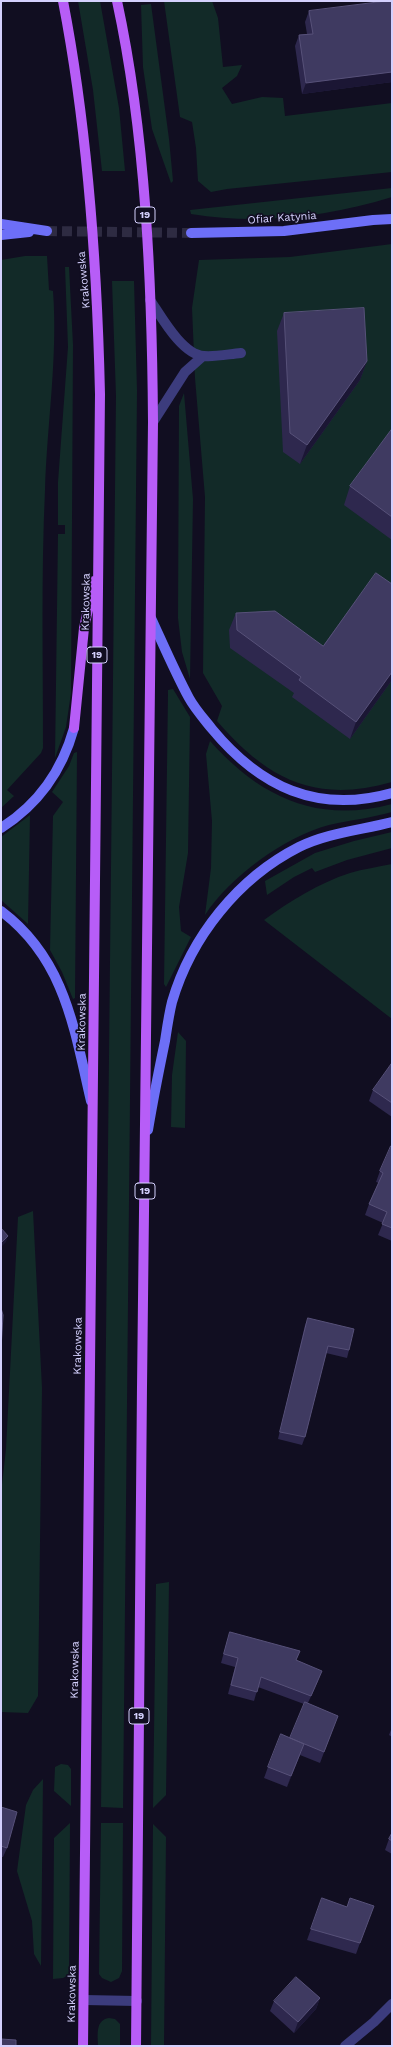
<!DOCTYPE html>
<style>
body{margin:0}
#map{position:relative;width:393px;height:2047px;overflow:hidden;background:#110e21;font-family:"Work Sans",sans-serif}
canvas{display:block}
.frame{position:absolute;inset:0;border:2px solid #d4d0fd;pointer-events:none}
</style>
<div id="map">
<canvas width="393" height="2047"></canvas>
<div class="frame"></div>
</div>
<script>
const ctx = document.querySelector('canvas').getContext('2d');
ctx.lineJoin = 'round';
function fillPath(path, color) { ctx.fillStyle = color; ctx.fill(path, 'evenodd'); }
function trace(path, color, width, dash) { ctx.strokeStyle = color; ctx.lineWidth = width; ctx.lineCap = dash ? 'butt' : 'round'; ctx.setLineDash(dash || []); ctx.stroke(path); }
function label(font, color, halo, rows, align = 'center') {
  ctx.font = font + ' "Work Sans",sans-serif'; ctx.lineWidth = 3.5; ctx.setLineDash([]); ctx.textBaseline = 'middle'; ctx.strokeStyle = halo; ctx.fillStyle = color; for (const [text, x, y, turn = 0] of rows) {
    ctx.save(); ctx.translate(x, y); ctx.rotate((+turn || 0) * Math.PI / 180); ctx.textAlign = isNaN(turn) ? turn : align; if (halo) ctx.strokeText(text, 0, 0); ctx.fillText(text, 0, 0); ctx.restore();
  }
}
const green = new Path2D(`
 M 78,1 L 100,1 L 119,108 L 125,171 L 102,171 L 93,90 Z
 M 164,1 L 212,1 L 218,18 L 223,67 L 242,65 L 237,76 L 222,88 L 232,104 L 262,97 L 283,98 L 285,116 L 392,103 L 392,172 L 227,189 L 211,192 L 198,181 L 196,148 L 192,122 L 180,117 Z
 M 151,4 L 169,139 L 173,181 L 171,183 L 152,129 L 143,67 L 141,5 Z
 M 392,188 L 392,197 C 327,217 259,225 191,214 L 190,210 Z
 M 392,244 L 392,782 C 315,804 267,779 217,721 L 222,706 L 203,673 L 205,497 L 195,378 L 192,308 L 199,260 L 290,257 Z
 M 25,256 L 47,256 L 49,290 L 53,291 C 58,358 47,423 45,490 C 41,576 43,662 43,748 L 41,753 L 7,790 L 14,796 L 1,808 L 1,260 Z
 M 65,267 L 69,267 L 73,345 L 71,693 L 66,727 L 55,758 L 58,534 L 65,534 L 65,525 L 58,525 L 58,482 L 68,347 Z
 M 112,281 L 134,281 L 137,391 L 123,1808 L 101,1807 L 116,396 Z
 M 184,393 L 193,499 L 190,679 L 182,652 L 178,618 L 179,406 Z
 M 173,689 L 190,717 L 188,853 L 179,907 L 181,931 L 191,937 L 166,987 L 164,984 L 168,694 L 168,690 Z
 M 210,741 C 260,797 317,824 392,804 L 392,812 C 371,818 350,820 329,825 C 284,837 230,877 205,915 L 211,868 L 212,821 L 206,754 Z
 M 77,752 L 75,998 L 73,999 L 62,972 L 50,950 L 53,816 L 63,802 L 52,792 L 69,766 L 74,753 Z
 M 30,815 L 28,924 L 1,900 L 1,837 Z
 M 392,832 L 392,848 L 347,860 L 315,872 L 312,868 L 294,877 L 267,895 L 265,881 L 315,853 L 354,841 Z
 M 392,864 L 392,1019 L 264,920 C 290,901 319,883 350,873 C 363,869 378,867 392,864 Z
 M 178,1032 L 186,1041 L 185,1128 L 171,1127 L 172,1075 Z
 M 33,1211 L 42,1388 L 38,1696 L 28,1713 L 1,1712 L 1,1493 L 6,1449 L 18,1217 Z
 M 169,1582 L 166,1795 L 153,1808 L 156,1584 Z
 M 61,1764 L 68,1765 L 71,1769 L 71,1806 L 54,1791 L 55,1767 Z
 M 43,1779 L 41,1966 L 34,1954 L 32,1921 L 17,1871 L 26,1805 L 33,1790 Z
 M 70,1823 L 69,1975 L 63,1978 L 53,1979 L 54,1838 Z
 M 101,1823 L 123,1823 L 122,1971 L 119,1978 L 111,1982 L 102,1978 L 99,1974 Z
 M 153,1824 L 166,1837 L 164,2046 L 151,2046 Z
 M 109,2018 L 115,2019 L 120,2024 L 120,2046 L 98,2046 C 98,2035 95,2020 109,2018 Z`);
const secondaryTunnel = new Path2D(`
 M 47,231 L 191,233`);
const street = new Path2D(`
 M 150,300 C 161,316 182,355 204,356 C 216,357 229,354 241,353
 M 153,422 L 185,372 L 203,356
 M 84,2000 L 137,2001
 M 345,2046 L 374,2022 L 392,2004`);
const secondary = new Path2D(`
 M 1,224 L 47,231
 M 191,233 L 284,231 L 373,220 L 392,219
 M 1,235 L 29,232
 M 151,618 C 163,644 175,672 189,698 C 195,709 204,719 212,729 C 260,787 317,814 392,793
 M 1,828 C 39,804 62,771 74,728
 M 1,911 C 65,959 74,1028 91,1101
 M 148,1130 C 153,1100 159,1070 165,1041 C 167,1028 169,1014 172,1002 C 191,937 238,878 299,847 C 327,833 361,830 392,822`);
const primary = new Path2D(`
 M 63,1 C 88,130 97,262 100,394 L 83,2046
 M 117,1 C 146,135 152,285 153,422 L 142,1386 L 136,2046
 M 74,728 L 84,628 L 94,581`);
const wall = new Path2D(`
 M 392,1 L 392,82 L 302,94 L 295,46 L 299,35 L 307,34 L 305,22 L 309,11 Z
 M 284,313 L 367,361 L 360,380 L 300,464 L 283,452 L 277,331 Z
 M 392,429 L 392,540 L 344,505 L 350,486 Z
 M 236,613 L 323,646 L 392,680 L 350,739 L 292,697 L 294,693 L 230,648 L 229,630 Z
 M 392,1063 L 392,1117 L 369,1101 L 373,1090 Z
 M 392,1146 L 392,1241 L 378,1235 L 383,1223 L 365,1215 L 369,1204 L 379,1183 L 376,1182 L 380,1171 Z
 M 308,1318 L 349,1350 L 347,1358 L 326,1353 L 305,1437 L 302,1445 L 278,1439 L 305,1325 Z
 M 230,1632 L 296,1660 L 318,1681 L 308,1703 L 334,1726 L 320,1763 L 300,1755 L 287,1787 L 264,1778 L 268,1767 L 290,1738 L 304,1704 L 258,1687 L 254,1701 L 228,1694 L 235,1667 L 221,1663 L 227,1641 Z
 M 392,1727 L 392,1737 L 389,1735 Z
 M 1,1807 L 7,1848 L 3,1857 L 1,1857 Z
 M 392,1833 L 392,1854 L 385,1850 L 389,1839 Z
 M 322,1898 L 360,1943 L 356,1954 L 307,1940 Z
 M 320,1998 L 316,2009 L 294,2033 L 270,2011 L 274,2001 Z`);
const shadedWall = new Path2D(`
 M 392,72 L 392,82 L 302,94 L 306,83 Z
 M 367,361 L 360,380 L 300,464 L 307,445 Z
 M 392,672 L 392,680 L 350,739 L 356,722 Z
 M 8,1236 L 6,1242 L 1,1247 L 1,1243 Z
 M 322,1671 L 318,1681 L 307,1706 L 311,1696 Z
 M 304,1744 L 300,1755 L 287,1787 L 291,1776 Z
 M 320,1998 L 316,2009 L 294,2033 L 298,2022 Z`);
const building = new Path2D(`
 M 386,1 L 392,1 L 392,72 L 306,83 L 299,35 L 313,34 L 309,11 Z
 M 364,308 L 367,361 L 307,445 L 290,433 L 284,313 Z
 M 392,429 L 392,517 L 350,486 Z
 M 376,573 L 392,584 L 392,672 L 356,722 L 299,680 L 301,677 L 237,630 L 236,613 L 275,611 L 323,646 Z
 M 392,1063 L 392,1103 L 373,1090 Z
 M 391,1146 L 392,1146 L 392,1228 L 382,1224 L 387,1212 L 369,1204 L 383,1173 L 380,1171 Z
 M 1,1228 L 8,1236 L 1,1243 Z
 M 1,1308 L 3,1315 L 1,1349 Z
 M 308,1318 L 354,1329 L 349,1350 L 328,1346 L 305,1437 L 280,1432 Z
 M 230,1632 L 300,1651 L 296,1660 L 322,1671 L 311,1696 L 261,1677 L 257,1692 L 231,1685 L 238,1658 L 224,1654 Z
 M 305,1702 L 338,1716 L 324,1752 L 290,1738 Z
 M 281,1734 L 304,1744 L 291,1776 L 268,1767 Z
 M 1,1807 L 17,1812 L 7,1848 L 1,1846 Z
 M 392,1833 L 392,1841 L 389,1839 Z
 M 322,1898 L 347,1907 L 350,1898 L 374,1906 L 360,1943 L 311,1929 Z
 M 296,1977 L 320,1998 L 298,2022 L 274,2001 Z
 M 1,2039 L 16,2040 L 16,2046 L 1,2046 Z`);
const shields = [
 [145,215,20],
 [97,655,20],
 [145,1191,20],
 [139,1716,20]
];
const shieldNames = [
 ["19",145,215],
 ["19",97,655],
 ["19",145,1191],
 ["19",139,1716]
];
const streetNames = [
 ["Ofiar Katynia",282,218,-4],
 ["Krakowska",84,280,-95],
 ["Krakowska",86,602,-89],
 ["Krakowska",82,1022,-89],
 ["Krakowska",78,1346,-89],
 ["Krakowska",75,1670,-89],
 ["Krakowska",72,1994,-89]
];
fillPath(green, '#122a28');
trace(secondaryTunnel, '#2e2b42', 10, [10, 5]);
trace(street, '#3c3c7d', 10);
trace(secondary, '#6d6ff7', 10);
trace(primary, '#b75df7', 10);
fillPath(wall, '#2e284e');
fillPath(shadedWall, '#1b1634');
fillPath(building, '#3f3a61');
trace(building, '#575179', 1);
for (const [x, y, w] of shields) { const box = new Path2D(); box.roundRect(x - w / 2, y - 8, w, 16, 3); ctx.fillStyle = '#110e21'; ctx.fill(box); trace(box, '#d4d0fd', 1); }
label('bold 10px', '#d4d0fd', null, shieldNames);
label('11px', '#d4d0fd', '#110e21', streetNames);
</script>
